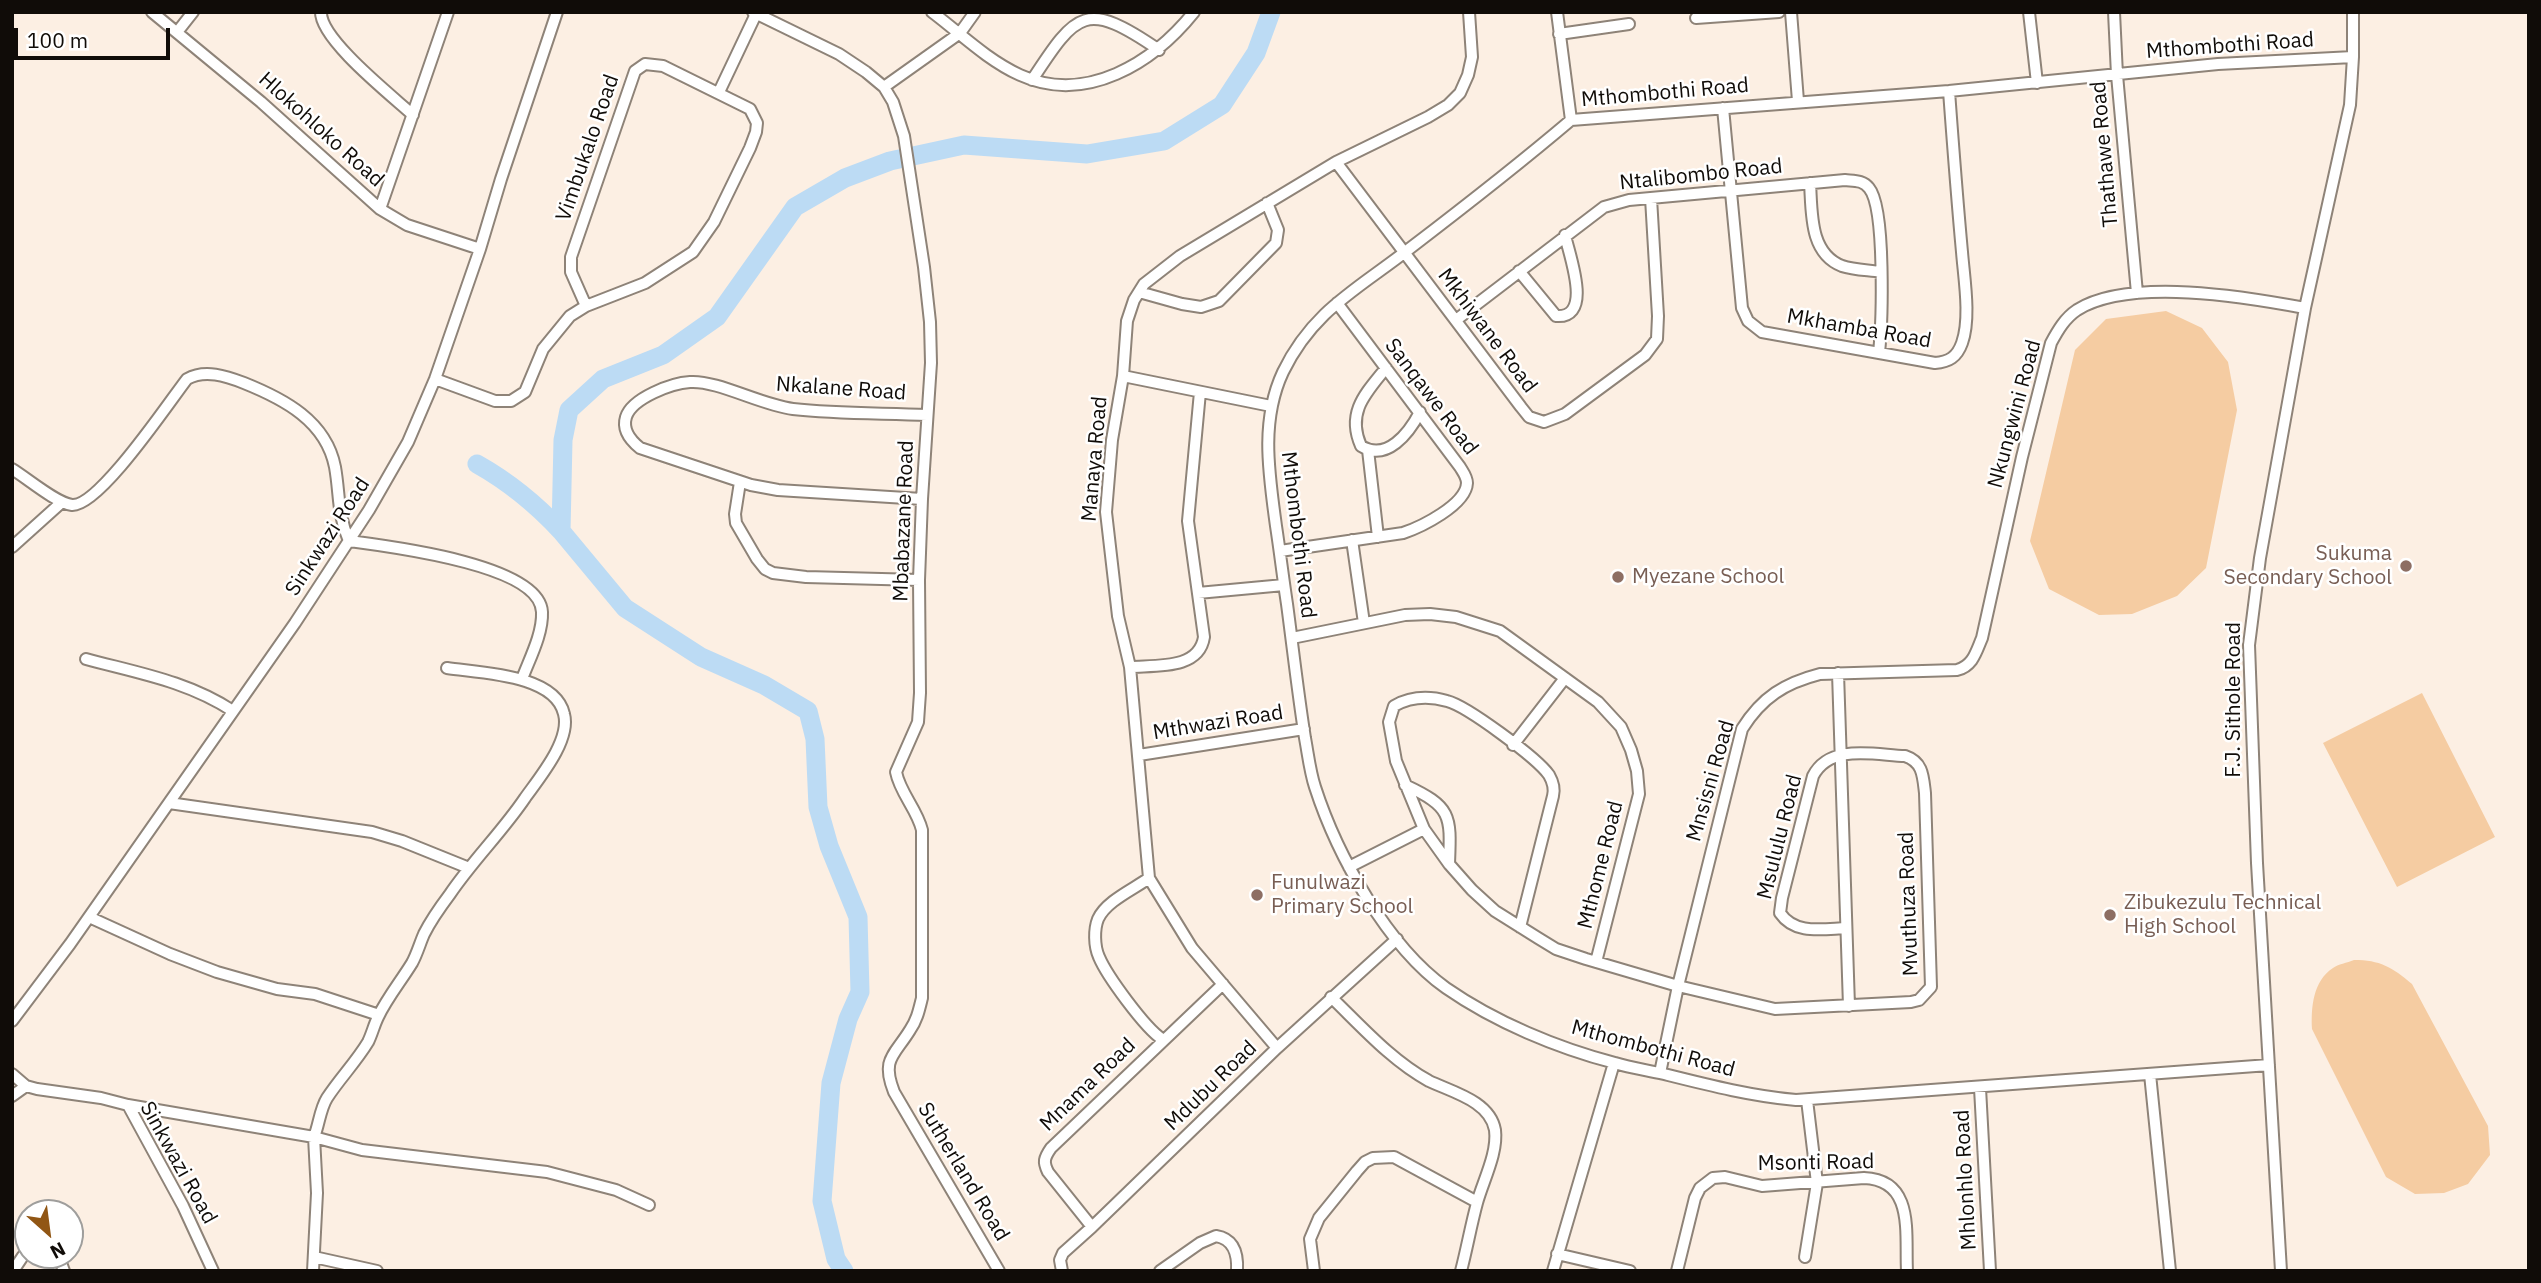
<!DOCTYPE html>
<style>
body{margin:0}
#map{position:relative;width:2541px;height:1283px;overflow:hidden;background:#fcefe3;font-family:"IBM Plex Sans",sans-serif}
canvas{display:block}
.frame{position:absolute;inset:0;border:14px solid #100c08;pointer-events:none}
.north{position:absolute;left:14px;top:1199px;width:70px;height:70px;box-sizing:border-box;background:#fff;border:2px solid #9f9e9c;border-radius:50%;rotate:152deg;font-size:19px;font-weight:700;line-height:28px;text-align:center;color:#100c08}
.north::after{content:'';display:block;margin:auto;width:24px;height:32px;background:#915614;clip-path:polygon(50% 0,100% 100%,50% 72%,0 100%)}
.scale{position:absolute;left:14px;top:28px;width:156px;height:32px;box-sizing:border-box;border:4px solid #100c08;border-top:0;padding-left:9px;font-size:21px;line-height:24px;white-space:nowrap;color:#100c08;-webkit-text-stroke:5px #fff;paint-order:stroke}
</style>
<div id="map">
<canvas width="2541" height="1283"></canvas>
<div class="frame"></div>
<div class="north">N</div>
<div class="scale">100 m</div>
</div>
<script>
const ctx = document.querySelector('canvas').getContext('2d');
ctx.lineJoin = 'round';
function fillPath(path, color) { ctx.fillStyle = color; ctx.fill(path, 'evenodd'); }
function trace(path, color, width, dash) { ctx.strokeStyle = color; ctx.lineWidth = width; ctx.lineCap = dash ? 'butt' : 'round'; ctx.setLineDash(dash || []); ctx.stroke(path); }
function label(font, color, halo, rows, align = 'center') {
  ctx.font = font + ' "IBM Plex Sans",sans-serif'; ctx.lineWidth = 5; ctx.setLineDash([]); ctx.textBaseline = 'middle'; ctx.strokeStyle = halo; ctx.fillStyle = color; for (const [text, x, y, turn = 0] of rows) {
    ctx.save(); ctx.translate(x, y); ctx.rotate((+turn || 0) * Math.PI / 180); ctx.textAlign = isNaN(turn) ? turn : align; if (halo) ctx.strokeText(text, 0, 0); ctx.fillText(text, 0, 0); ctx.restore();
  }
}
const green = new Path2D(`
 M 2166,311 L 2202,328 L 2228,362 L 2237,410 L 2206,568 L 2177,596 L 2132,614 L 2099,615 L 2049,589 L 2030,541 L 2075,350 L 2106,319 Z
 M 2422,693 L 2495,837 L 2397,887 L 2323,743 Z
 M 2354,960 C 2380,960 2392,967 2412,984 L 2488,1126 L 2490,1155 L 2468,1184 L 2444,1193 L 2415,1194 L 2386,1177 L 2312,1029 C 2311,1007 2313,981 2333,968 C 2338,964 2347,963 2354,960 Z`);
const river = new Path2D(`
 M 477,464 C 509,482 536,504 561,531
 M 844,1271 L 836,1259 L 822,1201 L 831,1083 L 848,1019 L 860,992 L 858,917 L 829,846 L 818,807 L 815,739 L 808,711 L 764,685 L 701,657 L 625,608 L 561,531 L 563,440 L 569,410 L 603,379 L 663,355 L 717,317 L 795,207 L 845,178 L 890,161 L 964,145 L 1087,154 L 1164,141 L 1222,105 L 1256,53 L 1271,12`);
const minor = new Path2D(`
 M 152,12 L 261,102 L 380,209 L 407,225 L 480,249
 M 321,12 C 320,39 391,95 413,115
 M 753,12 L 839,54 L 866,72 L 884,87 L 893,102 L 904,136 L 924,267 L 930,322 L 931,363 L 922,499 L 919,580 L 920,693 L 918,722 L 896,772 C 900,793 917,809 922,830 L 922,998 C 919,1010 917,1020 910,1030 C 894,1056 881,1059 894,1092 L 999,1271
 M 932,12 C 960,33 987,60 1020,75 C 1086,105 1153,63 1194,12
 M 1557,12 L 1571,120
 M 1791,12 L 1798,101
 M 2029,12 L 2037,83
 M 2114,12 L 2117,75 L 2137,293
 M 1696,18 L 1779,12
 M 178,31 L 193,12
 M 1559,34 L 1629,24
 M 1032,80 C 1077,11 1086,0 1159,50
 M 884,87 L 960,33 L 975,12
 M 719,92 L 756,14
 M 1723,108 L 1742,308 L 1748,321 L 1762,332 L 1935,363 C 1949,362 1957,357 1962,343 C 1971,318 1964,278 1962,252 C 1957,198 1953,145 1949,91
 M 1336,162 L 1521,407 L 1529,417 L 1544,422 L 1565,414 L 1645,355 L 1657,339 L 1658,316 L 1651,198
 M 1810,183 C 1812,212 1809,253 1842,266 C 1854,270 1869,270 1881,272
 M 380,209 L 448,12
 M 1519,271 L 1556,316 C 1594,319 1569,255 1565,235
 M 1139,292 L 1182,304 L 1201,307 L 1219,301 L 1276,243 L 1278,230 L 1267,203
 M 1456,320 L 1604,207 L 1629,200 L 1845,180 C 1854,181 1863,180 1869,188 C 1886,208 1882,324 1879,353
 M 1386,368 C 1366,393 1346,412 1361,446 C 1387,462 1409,433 1420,412
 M 1123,376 L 1271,406
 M 435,379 L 495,401 L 511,401 L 525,392 L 543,349 L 570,316 L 586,306 L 645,283 L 693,252 L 714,222 L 750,148 L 756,132 L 757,123 L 750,109 L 663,66 L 645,64 L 635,71 L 571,257 L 571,272 L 586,306
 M 1368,450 L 1378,537
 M 12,469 C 27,478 56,503 72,505 C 99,507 169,402 187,379 C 205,369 226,376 244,383 C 284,399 326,421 335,467 C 340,495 337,513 349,541 C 386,546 540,564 542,612 C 543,634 529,660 522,679
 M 740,482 L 735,514 L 736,523 L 757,559 L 765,569 L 773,573 L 806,577 L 919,580
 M 922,499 L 778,490 L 751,485 L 640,448 C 630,440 622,430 626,417 C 632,398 672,383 690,382 C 717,380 761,405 793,409 C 837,414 883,413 927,415
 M 1352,540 L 1364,623
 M 12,547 L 62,502
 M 1280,551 L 1403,533 C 1421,527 1466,505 1467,483 C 1467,477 1463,472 1460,467 L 1337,303
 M 1198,593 L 1284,585
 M 1292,638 L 1405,615 L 1430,614 L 1456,617 L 1500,631 L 1598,702 L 1621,727 L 1631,750 L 1637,771 L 1639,794 L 1596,962
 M 86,659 C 138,673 187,681 233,711
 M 1130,667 C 1156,665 1199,670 1204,637 L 1188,521 L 1200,392
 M 1838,673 L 1849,1006
 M 1513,745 L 1565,678
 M 1139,755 L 1304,729
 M 1405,785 C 1452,807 1451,815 1449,864
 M 169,803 L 372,832 L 402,841 L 469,868
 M 1349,867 L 1424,829
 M 1149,878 C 1134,889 1106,901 1098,919 C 1094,929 1094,946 1099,957 C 1107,976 1145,1028 1162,1039
 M 89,917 L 170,954 L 217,972 L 277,989 L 315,994 L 379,1015
 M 1520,927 L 1553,796 C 1555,788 1553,782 1549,775 C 1537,758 1467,706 1447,701 C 1429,696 1410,697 1394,706 L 1389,722 L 1396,761 L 1424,829 L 1449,864 L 1472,890 L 1495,911 L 1538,938 L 1556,949 L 1586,959 L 1678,986 L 1775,1009 L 1911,1002 L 1919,1000 L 1931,987 L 1925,793 C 1923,776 1923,762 1905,756 C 1875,755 1830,743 1813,776 L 1782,898 L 1780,913 C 1795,935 1822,929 1846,928
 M 1331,997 C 1361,1026 1392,1061 1429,1081 C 1452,1092 1490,1101 1495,1130 C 1498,1153 1483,1181 1477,1203 C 1471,1225 1467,1248 1461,1271
 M 12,1021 L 70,944 L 295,623 L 369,510 L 408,442 L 435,379 L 480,249 L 501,179 L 557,12
 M 1277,1048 L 1192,948 L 1149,878 L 1130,667 L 1118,616 L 1106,512 L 1112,440 L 1123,376 L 1127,321 L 1134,300 L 1144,284 L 1180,256 L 1336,162 L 1428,117 L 1448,105 L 1460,93 L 1468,75 L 1472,57 L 1469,12
 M 2269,1065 L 1796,1100 C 1751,1096 1708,1085 1664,1074 C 1647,1070 1631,1068 1615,1063 C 1557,1048 1495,1022 1446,988 C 1387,946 1337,855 1315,787 C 1310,772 1308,754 1305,738 C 1298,694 1293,649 1287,604 C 1283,578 1280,552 1276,526 C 1269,474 1260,421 1283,372 C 1313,310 1358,289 1409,249 C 1464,207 1518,165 1571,120 L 1949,91 L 2218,64 L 2353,57
 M 1660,1073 L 1678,986 L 1742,729 C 1762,697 1785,683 1820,674 L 1957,670 C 1973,666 1976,652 1982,638 L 2022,457 L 2051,343 C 2058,330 2065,318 2077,310 C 2130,277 2246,297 2305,308
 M 12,1074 L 26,1086 L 37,1089 L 101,1098 L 128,1105 L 183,1206 L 213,1271
 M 2150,1074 L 2170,1271
 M 1980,1088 L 1990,1271
 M 12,1096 L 26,1086
 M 128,1105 L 314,1137 C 319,1125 320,1109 327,1098 C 340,1078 356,1062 368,1042 C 372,1034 374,1025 378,1017 C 387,998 401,981 412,963 C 417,954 420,943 424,934 C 431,920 441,906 450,894 C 473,860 502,832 525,798 C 540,777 571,740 564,714 C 555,674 480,673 447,668
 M 1092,1227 L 1048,1172 C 1043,1162 1044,1158 1051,1148 L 1223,984
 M 1557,1254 L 1630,1271
 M 53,1255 L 61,1263 L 64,1271
 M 314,1257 L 377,1271
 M 1805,1257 L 1817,1183 L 1807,1100
 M 13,1271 L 23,1256 L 28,1253
 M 313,1271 L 317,1193 L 314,1137 L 362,1150 L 547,1172 L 616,1190 L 649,1205
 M 1062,1271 L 1060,1260 L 1063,1253 L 1092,1227 L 1277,1048 L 1397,939
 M 1160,1271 L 1200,1243 L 1216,1236 C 1234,1239 1238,1254 1237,1271
 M 1314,1271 L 1310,1239 L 1319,1218 L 1357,1171 L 1365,1162 L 1373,1158 L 1394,1157 L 1477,1202
 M 1553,1271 L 1614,1063
 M 1677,1271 L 1695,1198 L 1700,1188 L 1713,1178 L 1725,1177 L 1762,1186 L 1864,1178 C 1915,1180 1905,1233 1907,1271
 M 2281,1271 L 2257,863 L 2249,645 L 2260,558 L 2305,308 L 2350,105 L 2353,57 L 2353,12`);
const markers = [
 [2406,566,7,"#8d6e63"],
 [1618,577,7,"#8d6e63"],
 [1257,895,7,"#8d6e63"],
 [2110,915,7,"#8d6e63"]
];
const streetNames = [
 ["Mthombothi Road",2230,46,-4],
 ["Mthombothi Road",1665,93,-5],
 ["Hlokohloko Road",321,130,42],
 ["Vimbukalo Road",588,148,-71],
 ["Thathawe Road",2105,154,-95],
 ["Ntalibombo Road",1701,175,-6],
 ["Mkhamba Road",1859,329,10],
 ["Mkhiwane Road",1487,331,53],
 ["Nkalane Road",841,389,4],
 ["Sanqawe Road",1431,397,53],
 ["Nkungwini Road",2015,414,-75],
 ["Manaya Road",1095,459,-85],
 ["Mbabazane Road",904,521,-88],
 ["Mthombothi Road",1298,535,83],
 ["Sinkwazi Road",328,537,-57],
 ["F.J. Sithole Road",2234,700,-90],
 ["Mthwazi Road",1218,723,-9],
 ["Mnsisni Road",1711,781,-74],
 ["Msululu Road",1780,837,-76],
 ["Mthome Road",1601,865,-76],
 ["Mvuthuza Road",1909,904,-92],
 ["Mthombothi Road",1653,1049,15],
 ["Mnama Road",1088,1085,-44],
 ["Mdubu Road",1211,1086,-44],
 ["Sinkwazi Road",178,1163,61],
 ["Msonti Road",1816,1163,-1],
 ["Sutherland Road",963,1172,59],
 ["Mhlonhlo Road",1966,1180,-93]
];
const educationNames = [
 ["Sukuma",2392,554,"right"],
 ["Secondary School",2392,578,"right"],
 ["Myezane School",1632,577],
 ["Funulwazi",1271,883],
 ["Primary School",1271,907],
 ["Zibukezulu Technical",2124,903],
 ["High School",2124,927]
];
fillPath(green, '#f5cca2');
trace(river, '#bcdbf4', 19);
trace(minor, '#8e8378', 14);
trace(minor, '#fff', 10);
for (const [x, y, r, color] of markers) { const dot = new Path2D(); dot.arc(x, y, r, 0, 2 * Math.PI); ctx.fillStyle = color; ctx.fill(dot); trace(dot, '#fff', 2.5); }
label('21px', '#100c08', '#fff', streetNames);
label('21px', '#785e54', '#fff', educationNames, 'left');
</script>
